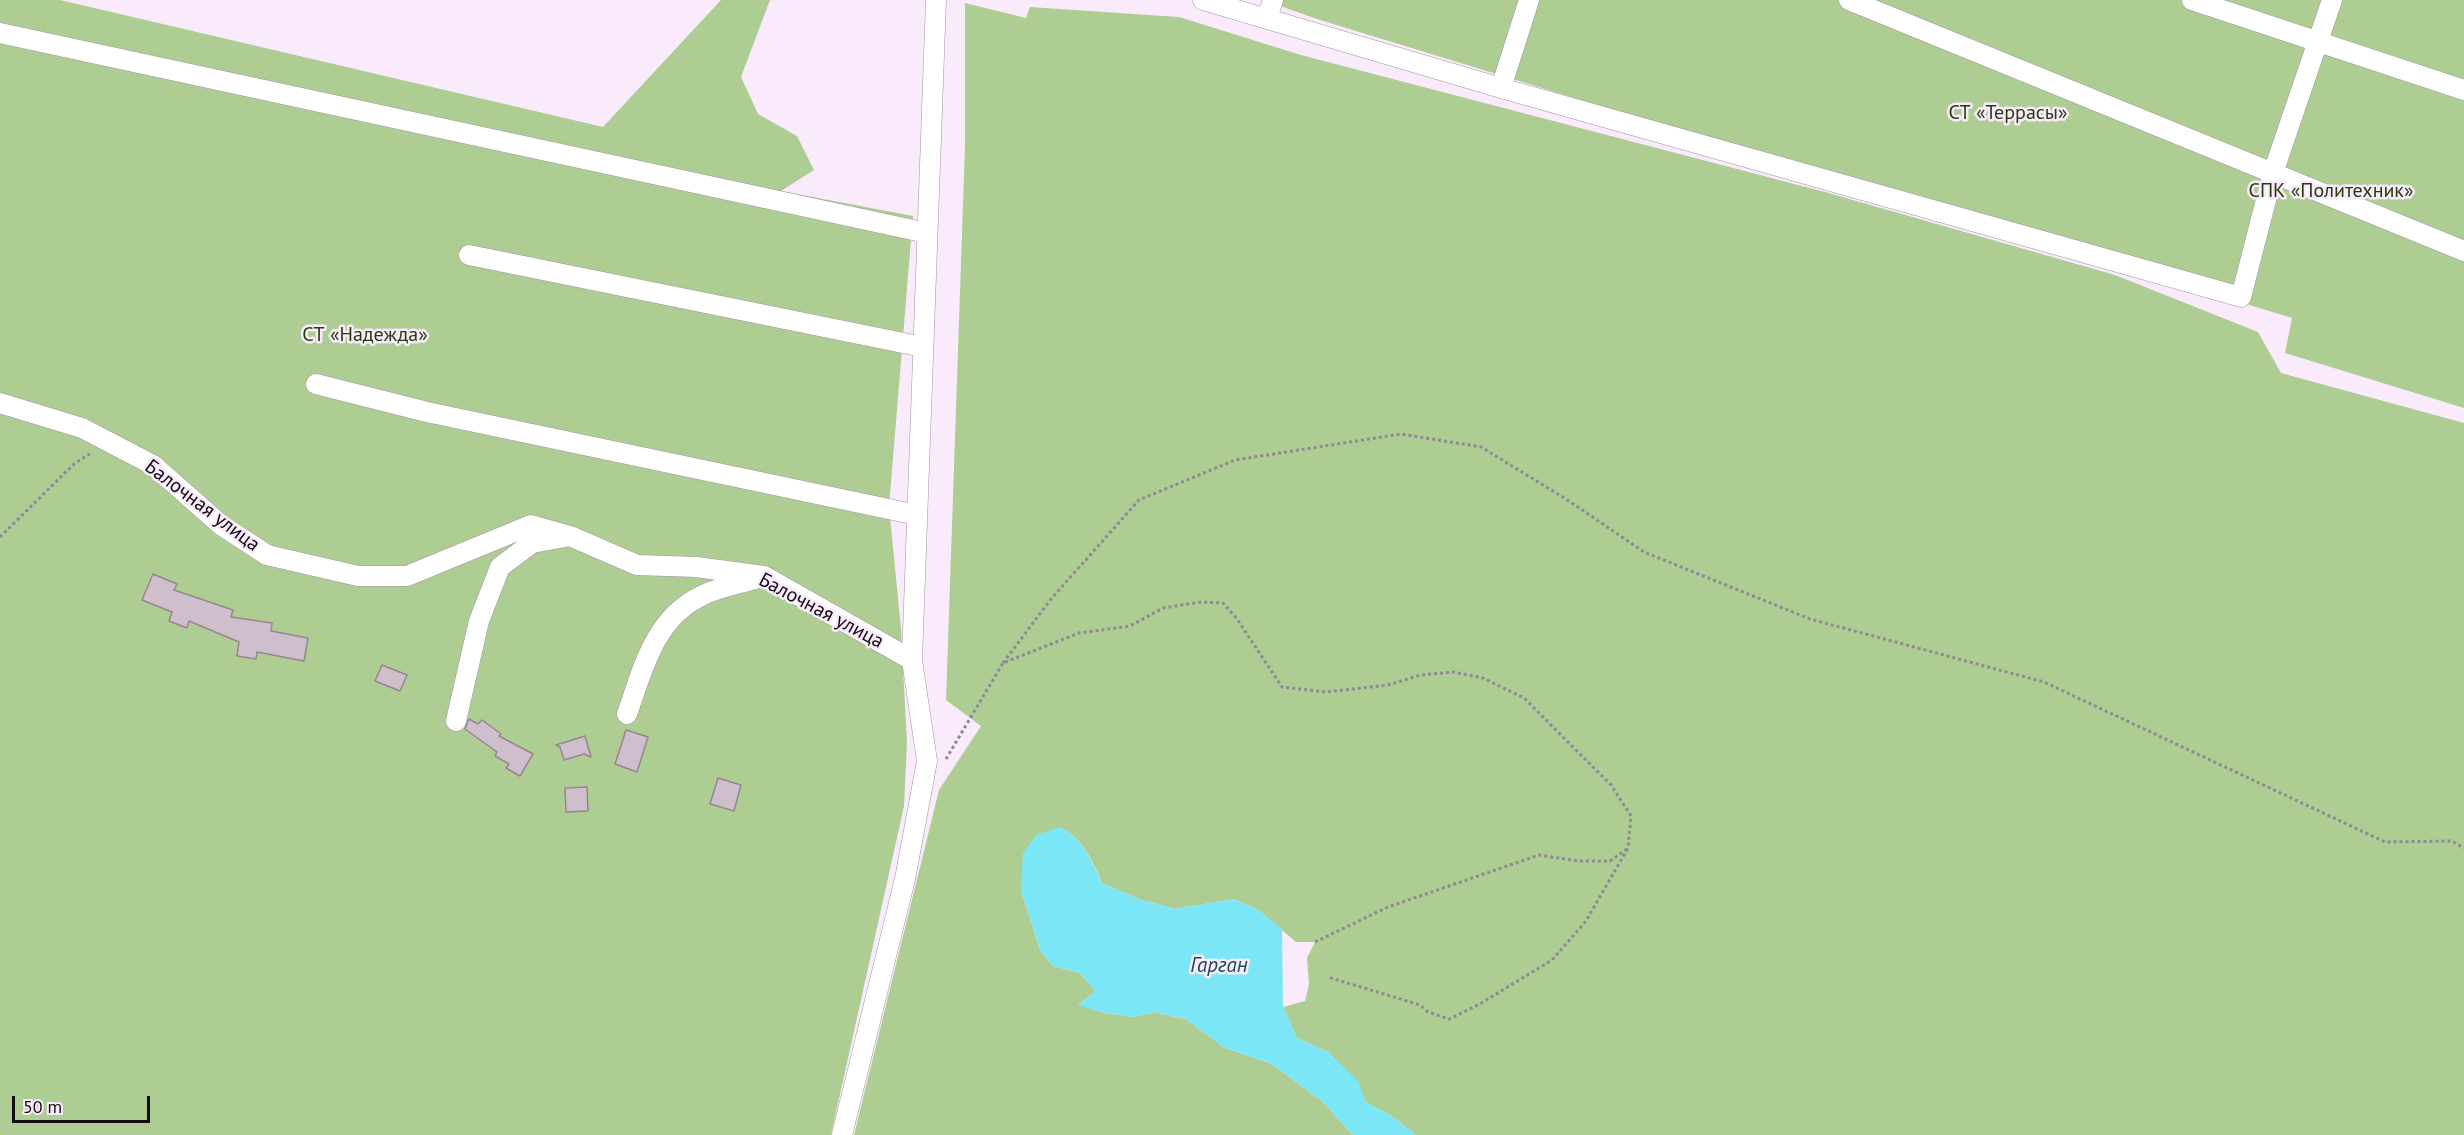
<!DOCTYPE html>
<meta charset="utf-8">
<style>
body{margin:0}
#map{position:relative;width:2464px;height:1135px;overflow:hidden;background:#f9ebfb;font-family:"PT Sans",sans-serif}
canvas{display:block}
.scale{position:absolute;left:12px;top:1096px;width:138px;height:27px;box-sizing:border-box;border:3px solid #130e14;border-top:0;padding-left:8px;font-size:18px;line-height:21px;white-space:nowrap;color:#130e14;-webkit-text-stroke:4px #f9ebfb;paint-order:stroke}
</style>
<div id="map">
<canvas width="2464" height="1135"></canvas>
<div class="scale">50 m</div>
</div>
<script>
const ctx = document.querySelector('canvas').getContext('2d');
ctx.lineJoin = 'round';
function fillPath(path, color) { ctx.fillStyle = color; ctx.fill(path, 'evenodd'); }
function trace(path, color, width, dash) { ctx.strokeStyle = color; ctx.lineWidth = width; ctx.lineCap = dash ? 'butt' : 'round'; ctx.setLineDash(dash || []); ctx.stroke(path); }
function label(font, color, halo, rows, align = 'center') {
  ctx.font = font + ' "PT Sans",sans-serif'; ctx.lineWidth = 5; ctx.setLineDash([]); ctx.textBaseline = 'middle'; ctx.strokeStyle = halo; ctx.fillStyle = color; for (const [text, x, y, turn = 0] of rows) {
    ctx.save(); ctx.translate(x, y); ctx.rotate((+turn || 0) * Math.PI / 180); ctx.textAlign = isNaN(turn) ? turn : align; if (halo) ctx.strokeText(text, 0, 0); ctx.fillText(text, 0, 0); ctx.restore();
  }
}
const green = new Path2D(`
 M 0,0 L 60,0 L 603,127 L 721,0 L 770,0 L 741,77 L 758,114 L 797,136 L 814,170 L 781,191 L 913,216 L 889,506 L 901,629 L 907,743 L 904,806 L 831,1135 L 0,1135 Z
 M 1263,0 L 2464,0 L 2464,408 L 2285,353 L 2292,318 L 1317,19 Z
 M 965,3 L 1026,18 L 1030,7 L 1179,17 L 1301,55 L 1825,192 L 2115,275 L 2258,332 L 2281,373 L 2464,423 L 2464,1135 L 1416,1135 L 1390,1115 L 1365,1102 L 1358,1082 L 1328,1052 L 1297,1038 L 1283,1007 L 1305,1001 L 1309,985 L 1307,958 L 1315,942 L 1296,942 L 1258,910 L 1234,899 L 1175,909 L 1141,900 L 1102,883 C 1092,860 1083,839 1060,827 L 1021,890 L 1040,950 L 1053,966 L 1080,973 L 1096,991 L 1079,1004 L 1100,1012 L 1133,1017 L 1153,1012 L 1186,1019 L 1225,1048 L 1272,1064 L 1323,1102 L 1353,1135 L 854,1135 L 939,790 L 981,726 L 946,700 L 965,146 Z`);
const water = new Path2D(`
 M 1060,827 C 1083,839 1091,860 1102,883 L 1141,900 L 1175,909 L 1234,899 L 1258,910 L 1282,929 L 1283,1006 L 1297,1038 L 1328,1052 L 1359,1082 L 1365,1102 L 1390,1115 L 1416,1135 L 1353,1135 L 1323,1102 L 1272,1064 L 1225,1048 L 1186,1019 L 1153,1012 L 1133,1017 L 1100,1012 L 1078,1005 L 1096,991 L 1080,973 L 1053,966 L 1040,950 L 1021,890 L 1023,853 L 1036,835 Z`);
const building = new Path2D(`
 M 153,574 L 177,584 L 174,590 L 233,610 L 231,617 L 272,623 L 271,631 L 308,638 L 304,661 L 257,652 L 256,659 L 237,656 L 239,642 L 189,621 L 187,628 L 169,621 L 172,612 L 142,600 Z
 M 382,665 L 407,675 L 400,691 L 375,681 Z
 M 469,719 L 478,724 L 482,720 L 501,734 L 499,736 L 533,754 L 520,776 L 506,768 L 509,764 L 495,756 L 497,752 L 465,729 Z
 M 626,730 L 648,737 L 637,772 L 615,764 Z
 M 585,736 L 591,757 L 584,754 L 564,760 L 560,747 L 556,745 Z
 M 718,778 L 741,785 L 734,811 L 710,804 Z
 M 587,787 L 588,811 L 566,812 L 565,788 Z`);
const path = new Path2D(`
 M 0,537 L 74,464 L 91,453
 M 1003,663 L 1051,599 L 1139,500 L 1235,460 L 1401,434 L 1481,447 L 1566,499 L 1644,552 L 1810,619 L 2044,682 L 2385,842 L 2452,841 L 2464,848
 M 946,759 L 1003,663 L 1079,633 L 1130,626 L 1163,608 L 1201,602 L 1223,603 L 1237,619 L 1282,687 L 1326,692 L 1388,685 L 1421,675 L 1453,672 L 1483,678 L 1524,698 L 1611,785 L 1631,816 L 1628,848 L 1586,921 L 1552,960 L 1478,1005 L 1449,1019 L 1428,1012 L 1420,1005 L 1328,977
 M 1315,942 L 1388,907 L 1539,855 L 1578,861 L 1610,861 L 1627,849`);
const minor = new Path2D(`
 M 1203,0 L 1501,88 L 2241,297 L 2273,173 L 2332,0
 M 1849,0 L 2464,251
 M 2192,0 L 2464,90
 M 1267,18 L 1273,0
 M 0,33 L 927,233
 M 1501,88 L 1529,0
 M 469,255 L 923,347
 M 316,384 L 427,412 L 917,515
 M 0,403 L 82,428 L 153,465 L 221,525 L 267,555 L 358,576 L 407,576 L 531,525 L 570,536 L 637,565 L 696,567 L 764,576 L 912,660
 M 627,714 C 643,669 654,619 701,596 C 718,587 740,584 758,578
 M 456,721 L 479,621 L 500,567 L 532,543 L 565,537
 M 842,1135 L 905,879 L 927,761 L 912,660 L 936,0`);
const parkNames = [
 ["СТ «Террасы»",2008,113],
 ["СПК «Политехник»",2331,191],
 ["СТ «Надежда»",365,335]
];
const streetNames = [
 ["Балочная улица",202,506,37],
 ["Балочная улица",821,611,28]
];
const waterNames = [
 ["Гарган",1219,966]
];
fillPath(green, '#adcd92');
fillPath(water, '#7be7f6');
fillPath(building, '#cfbecb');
trace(building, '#968692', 1.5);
trace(minor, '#a194a2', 21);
trace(path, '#918793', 3, [3, 3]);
trace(minor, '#fff', 20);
label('20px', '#253b09', '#f9ebfb', parkNames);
label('20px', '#130e14', '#f9ebfb', streetNames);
label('italic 21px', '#1a4a51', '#f9ebfb', waterNames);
</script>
